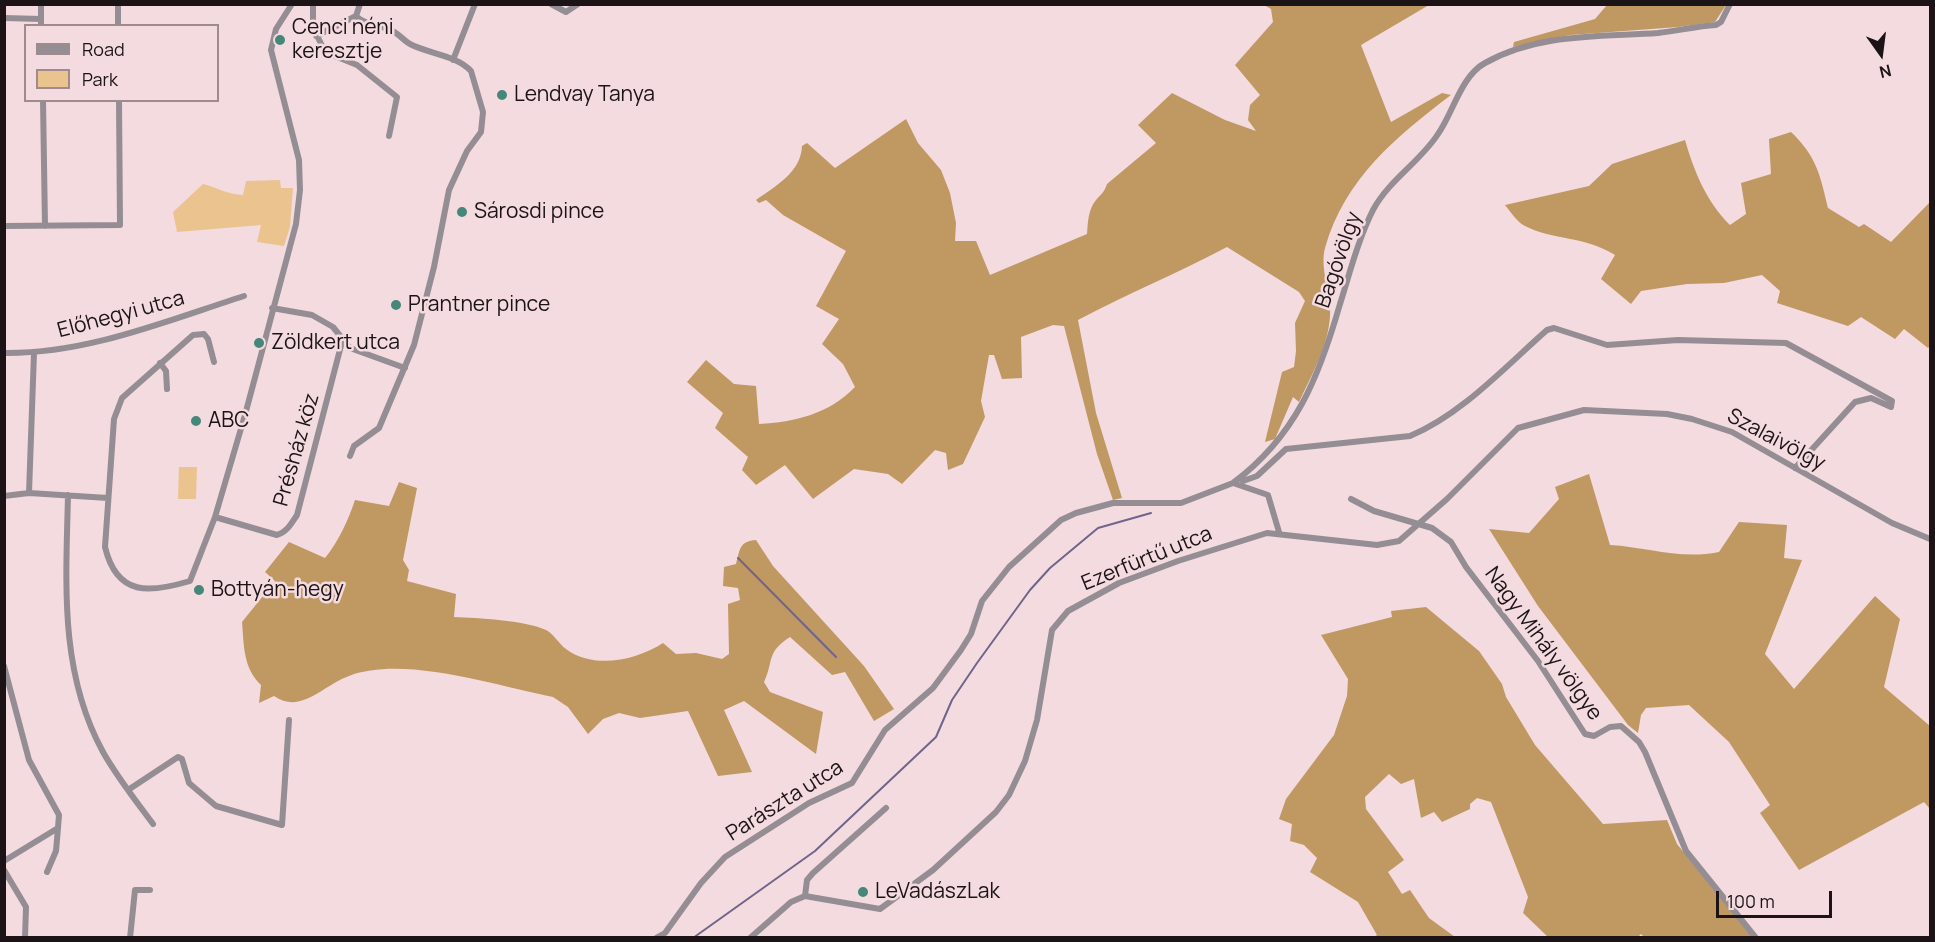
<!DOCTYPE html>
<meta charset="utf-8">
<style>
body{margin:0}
#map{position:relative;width:1935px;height:942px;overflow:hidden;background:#f3dbdf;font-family:Manrope,sans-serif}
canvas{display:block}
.frame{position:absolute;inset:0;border:6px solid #1b1315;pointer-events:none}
.legend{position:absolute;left:24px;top:24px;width:195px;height:78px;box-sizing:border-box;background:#f3dbdf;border:2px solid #9d8b8e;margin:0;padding:8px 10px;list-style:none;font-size:18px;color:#1b1315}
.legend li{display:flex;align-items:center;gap:12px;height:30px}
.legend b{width:30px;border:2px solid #9d8b8e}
.north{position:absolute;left:1851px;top:24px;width:60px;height:60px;-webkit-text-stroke:4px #f3dbdf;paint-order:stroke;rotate:166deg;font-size:16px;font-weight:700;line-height:24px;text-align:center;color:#1b1315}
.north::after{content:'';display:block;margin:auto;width:21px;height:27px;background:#1b1315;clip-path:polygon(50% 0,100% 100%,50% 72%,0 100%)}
.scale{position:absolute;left:1716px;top:891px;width:116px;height:27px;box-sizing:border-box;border:3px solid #1b1315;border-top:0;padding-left:8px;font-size:18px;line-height:21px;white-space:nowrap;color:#1b1315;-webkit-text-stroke:4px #f3dbdf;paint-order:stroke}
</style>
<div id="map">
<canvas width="1935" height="942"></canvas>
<div class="frame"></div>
<ul class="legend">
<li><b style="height:8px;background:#958d94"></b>Road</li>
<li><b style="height:16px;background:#ebc38f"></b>Park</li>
</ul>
<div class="north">N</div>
<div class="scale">100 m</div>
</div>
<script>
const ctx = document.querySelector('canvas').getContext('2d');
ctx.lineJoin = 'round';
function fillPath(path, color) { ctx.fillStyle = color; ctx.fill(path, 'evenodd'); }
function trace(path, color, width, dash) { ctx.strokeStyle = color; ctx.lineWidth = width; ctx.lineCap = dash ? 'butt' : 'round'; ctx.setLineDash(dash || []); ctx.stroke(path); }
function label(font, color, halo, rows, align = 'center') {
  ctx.font = font + ' Manrope,sans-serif'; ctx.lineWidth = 5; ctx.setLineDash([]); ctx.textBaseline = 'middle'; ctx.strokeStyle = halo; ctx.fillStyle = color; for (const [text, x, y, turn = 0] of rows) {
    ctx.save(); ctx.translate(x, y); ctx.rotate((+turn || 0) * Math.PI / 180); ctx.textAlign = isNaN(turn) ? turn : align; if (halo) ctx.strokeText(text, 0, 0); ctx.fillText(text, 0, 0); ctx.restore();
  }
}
const green = new Path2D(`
 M 280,180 L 281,188 L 293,188 L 290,227 L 284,246 L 257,242 L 261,225 L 177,232 L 173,212 L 203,184 C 218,188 227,194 243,195 L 246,181 Z
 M 179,467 L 197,467 L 196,499 L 178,499 Z`);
const forest = new Path2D(`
 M 1264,5 L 1429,5 L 1361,45 L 1391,122 L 1442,93 L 1451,95 C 1396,137 1345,178 1325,248 C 1320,266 1329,289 1330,307 C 1332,340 1312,374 1299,402 L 1293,397 L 1275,439 L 1265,442 L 1282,372 L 1294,367 L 1296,351 L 1295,323 L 1305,301 L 1299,292 L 1227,247 C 1178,273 1127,294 1078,320 L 1096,413 L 1122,498 L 1113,500 L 1097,454 L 1064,326 L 1053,325 L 1021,337 L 1022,378 L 1002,379 L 994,355 L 989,355 L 981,401 L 985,417 L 963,464 L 948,470 L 946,453 L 935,450 L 902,484 L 888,474 L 854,469 L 813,499 L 785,465 L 756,485 L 742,470 L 748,457 L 715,428 L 723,413 L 687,382 L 706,360 L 734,384 L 756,386 L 759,424 C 795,422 829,414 855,387 L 843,364 L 822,344 L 839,319 L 816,306 L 846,251 L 783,215 L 766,200 L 759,203 L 756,200 C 776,186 801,172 802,146 L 807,143 L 835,168 L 906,119 L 918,143 L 941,170 L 950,193 L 956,223 L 955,241 L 976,241 L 990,275 L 1087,234 C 1088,222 1088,210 1096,200 C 1101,194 1104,193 1107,184 L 1156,143 L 1138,125 L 1172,93 L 1225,120 L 1256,131 L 1248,120 L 1250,105 L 1260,95 L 1235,65 L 1273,22 L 1271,9 Z
 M 1607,5 L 1726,5 L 1715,22 L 1678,27 L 1570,35 L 1513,47 L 1514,42 L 1595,19 Z
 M 1791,132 C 1817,157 1820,175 1828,208 L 1859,227 L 1864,224 L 1891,242 L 1930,202 L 1930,346 L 1928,348 L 1904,329 L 1895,339 L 1861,317 L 1848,326 L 1777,303 L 1780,291 L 1762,275 L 1724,283 L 1687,284 L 1641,291 L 1631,304 L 1601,279 L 1615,255 C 1583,235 1554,241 1525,226 C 1517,222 1510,211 1505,205 L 1589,186 L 1612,164 L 1685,140 C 1694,171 1706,201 1730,225 L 1746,214 L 1741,183 L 1771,174 L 1769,139 Z
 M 1589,474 L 1610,545 C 1647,547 1680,560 1719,552 L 1739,522 L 1787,525 L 1784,558 L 1802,560 L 1765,654 L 1794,689 L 1875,596 L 1900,619 L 1884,687 L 1930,726 L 1930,809 L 1924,802 L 1799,870 L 1760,813 L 1770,805 L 1729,742 L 1689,705 L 1646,708 L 1641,715 L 1638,733 L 1628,725 L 1538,606 L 1489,529 L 1529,533 L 1559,499 L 1555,487 Z
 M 399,482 L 417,488 L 403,560 L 409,570 L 407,581 L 456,594 L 454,617 C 478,618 524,620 546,630 C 554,634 559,644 566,649 C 594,670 637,660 663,643 L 676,654 L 696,653 L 722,659 L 729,654 L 728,604 L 740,600 L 738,588 L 723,586 L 724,567 L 736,564 C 740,550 739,541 756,540 L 773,566 L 864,666 L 894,709 L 874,721 L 845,672 L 832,675 L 790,637 C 766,652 774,661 764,682 L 770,692 L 823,712 L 816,754 L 744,701 L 724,710 L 752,772 L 718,776 L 688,711 L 640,718 L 619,713 L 603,719 L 588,734 L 568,707 L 553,697 C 496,686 404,655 349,676 C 323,685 301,715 274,696 L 259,703 L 261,685 C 243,668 244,645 242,622 L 275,581 L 265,572 L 289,542 L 325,558 C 337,544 349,519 355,500 L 389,506 Z
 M 1426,607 L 1479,651 L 1502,684 L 1506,697 L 1535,745 L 1603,824 L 1667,820 L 1677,844 L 1752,937 L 1645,938 L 1641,934 L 1637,938 L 1548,937 L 1523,913 L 1528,897 L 1491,802 L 1477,798 L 1470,804 L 1470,809 L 1442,822 L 1434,812 L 1421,818 L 1414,779 L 1401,784 L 1389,774 L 1365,797 L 1366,809 L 1404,860 L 1388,872 L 1402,894 L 1410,890 L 1429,918 L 1455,937 L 1374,937 L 1377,935 L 1358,902 L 1310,872 L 1317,858 L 1304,845 L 1290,841 L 1292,824 L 1279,819 L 1286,799 L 1334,735 L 1347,696 L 1348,679 L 1321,635 L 1392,617 L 1391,611 Z`);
const stream = new Path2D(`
 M 738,558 L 836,657
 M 693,938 L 815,851 L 936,737 L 952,700 L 977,663 L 1030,590 L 1050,568 L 1098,528 L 1151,513`);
const street = new Path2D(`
 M 41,4 L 41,26
 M 118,4 L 118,26
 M 313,4 L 313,27 L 325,52 L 357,65 L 397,97 L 389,136
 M 551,4 L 566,12 L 578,4
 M 4,18 L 41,19
 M 316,36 L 356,16 L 360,4
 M 453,60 L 475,4
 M 43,100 L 45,226
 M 4,226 L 120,225 L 119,100
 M 272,308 L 312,315 L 333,327 L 350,348 L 405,368
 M 4,353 C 87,354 166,321 244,296
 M 214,362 L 208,339 L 204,334 L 193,335 L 122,398 L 114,419 L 105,547 C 117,597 150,593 190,581 L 215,517 L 245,415 L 296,224 L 300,190 L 299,160 L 271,50 L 276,29 L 292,4
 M 160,363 L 166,371 L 167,389
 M 350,456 L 354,446 L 379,428 L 414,345 L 434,267 L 449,190 L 467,151 L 481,132 L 483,112 L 471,71 C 456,55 429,54 410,44 C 403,40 398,33 391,30 C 379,25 365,25 356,16
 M 1795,468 L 1855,402 L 1871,398 L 1891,407
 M 1243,481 L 1257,476 L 1286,449 L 1410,436 C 1461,415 1506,366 1547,330 L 1554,328 L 1607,345 L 1678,340 L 1786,343 L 1892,401 L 1891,407
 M 1233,483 C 1296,436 1319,377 1340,304 C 1350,272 1358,240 1373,210 C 1389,180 1420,162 1438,134 C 1453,113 1461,76 1485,63 C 1538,33 1600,37 1658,33 C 1677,31 1697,26 1716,25 L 1721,22 L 1730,4
 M 29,493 L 34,353
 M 68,495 C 66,583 59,672 103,752 C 117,777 136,801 153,824
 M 4,496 L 29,493 L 108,498
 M 1351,499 L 1374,511 L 1432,528 L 1451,542 L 1466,567 L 1538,661 L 1585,734 L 1594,736 L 1610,727 L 1621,726 L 1639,742 L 1645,752 L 1686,851 L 1756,938
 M 215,517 L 277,535 C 287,532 291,524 297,515 L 343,338
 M 4,666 L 29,760 L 59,815 L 58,828 L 4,861
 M 128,790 L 178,757 L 182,759 L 189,783 L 216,806 L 282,825 L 289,720
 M 4,870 L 26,907 L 25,938
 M 47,872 L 56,851 L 58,828
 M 805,896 L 807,880 L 813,873 L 886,808
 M 130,938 L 135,890 L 150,890
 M 656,938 L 665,933 L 701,883 L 725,857 L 809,803 L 852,783 L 885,730 L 933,688 L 961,650 L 971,634 L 982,601 L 1009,567 L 1061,520 L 1076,513 L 1113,503 L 1181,503 L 1233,483 L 1268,495 L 1279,532
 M 750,938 L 791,902 L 805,896 L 880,909 L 933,870 L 996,812 L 1009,795 L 1025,761 L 1037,720 L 1052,630 L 1068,611 L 1119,583 L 1178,561 L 1267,533 L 1377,545 L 1399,541 L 1447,499 L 1518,428 L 1584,410 L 1667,414 L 1692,419 L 1732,432 L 1892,523 L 1930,539`);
const markers = [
 [280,40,6,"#458779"],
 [502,95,6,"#458779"],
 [462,212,6,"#458779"],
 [396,305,6,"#458779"],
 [259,343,6,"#458779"],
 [196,421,6,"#458779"],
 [199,590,6,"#458779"],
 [863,892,6,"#458779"]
];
const poiNames = [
 ["Cenci néni",292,28],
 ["keresztje",292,52],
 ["Lendvay Tanya",514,95],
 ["Sárosdi pince",474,212],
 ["Prantner pince",408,305],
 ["Zöldkert utca",271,343],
 ["ABC",208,421],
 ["Bottyán-hegy",211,590],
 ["LeVadászLak",875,892]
];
const streetNames = [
 ["Bagóvölgy",1339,260,-71],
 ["Előhegyi utca",121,315,-15],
 ["Szalaivölgy",1776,440,28],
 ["Présház köz",297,450,-74],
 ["Ezerfürtű utca",1147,559,-22],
 ["Nagy Mihály völgye",1543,644,54],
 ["Parászta utca",785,801,-32]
];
fillPath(green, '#ebc38f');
fillPath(forest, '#c09862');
trace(stream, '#70648c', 2);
trace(street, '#958d94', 6);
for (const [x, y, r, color] of markers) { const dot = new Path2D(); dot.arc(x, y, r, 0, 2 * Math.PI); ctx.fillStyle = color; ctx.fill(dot); trace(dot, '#f3dbdf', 2); }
label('21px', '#1b1315', '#f3dbdf', poiNames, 'left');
label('21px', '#1b1315', '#f3dbdf', streetNames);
</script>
